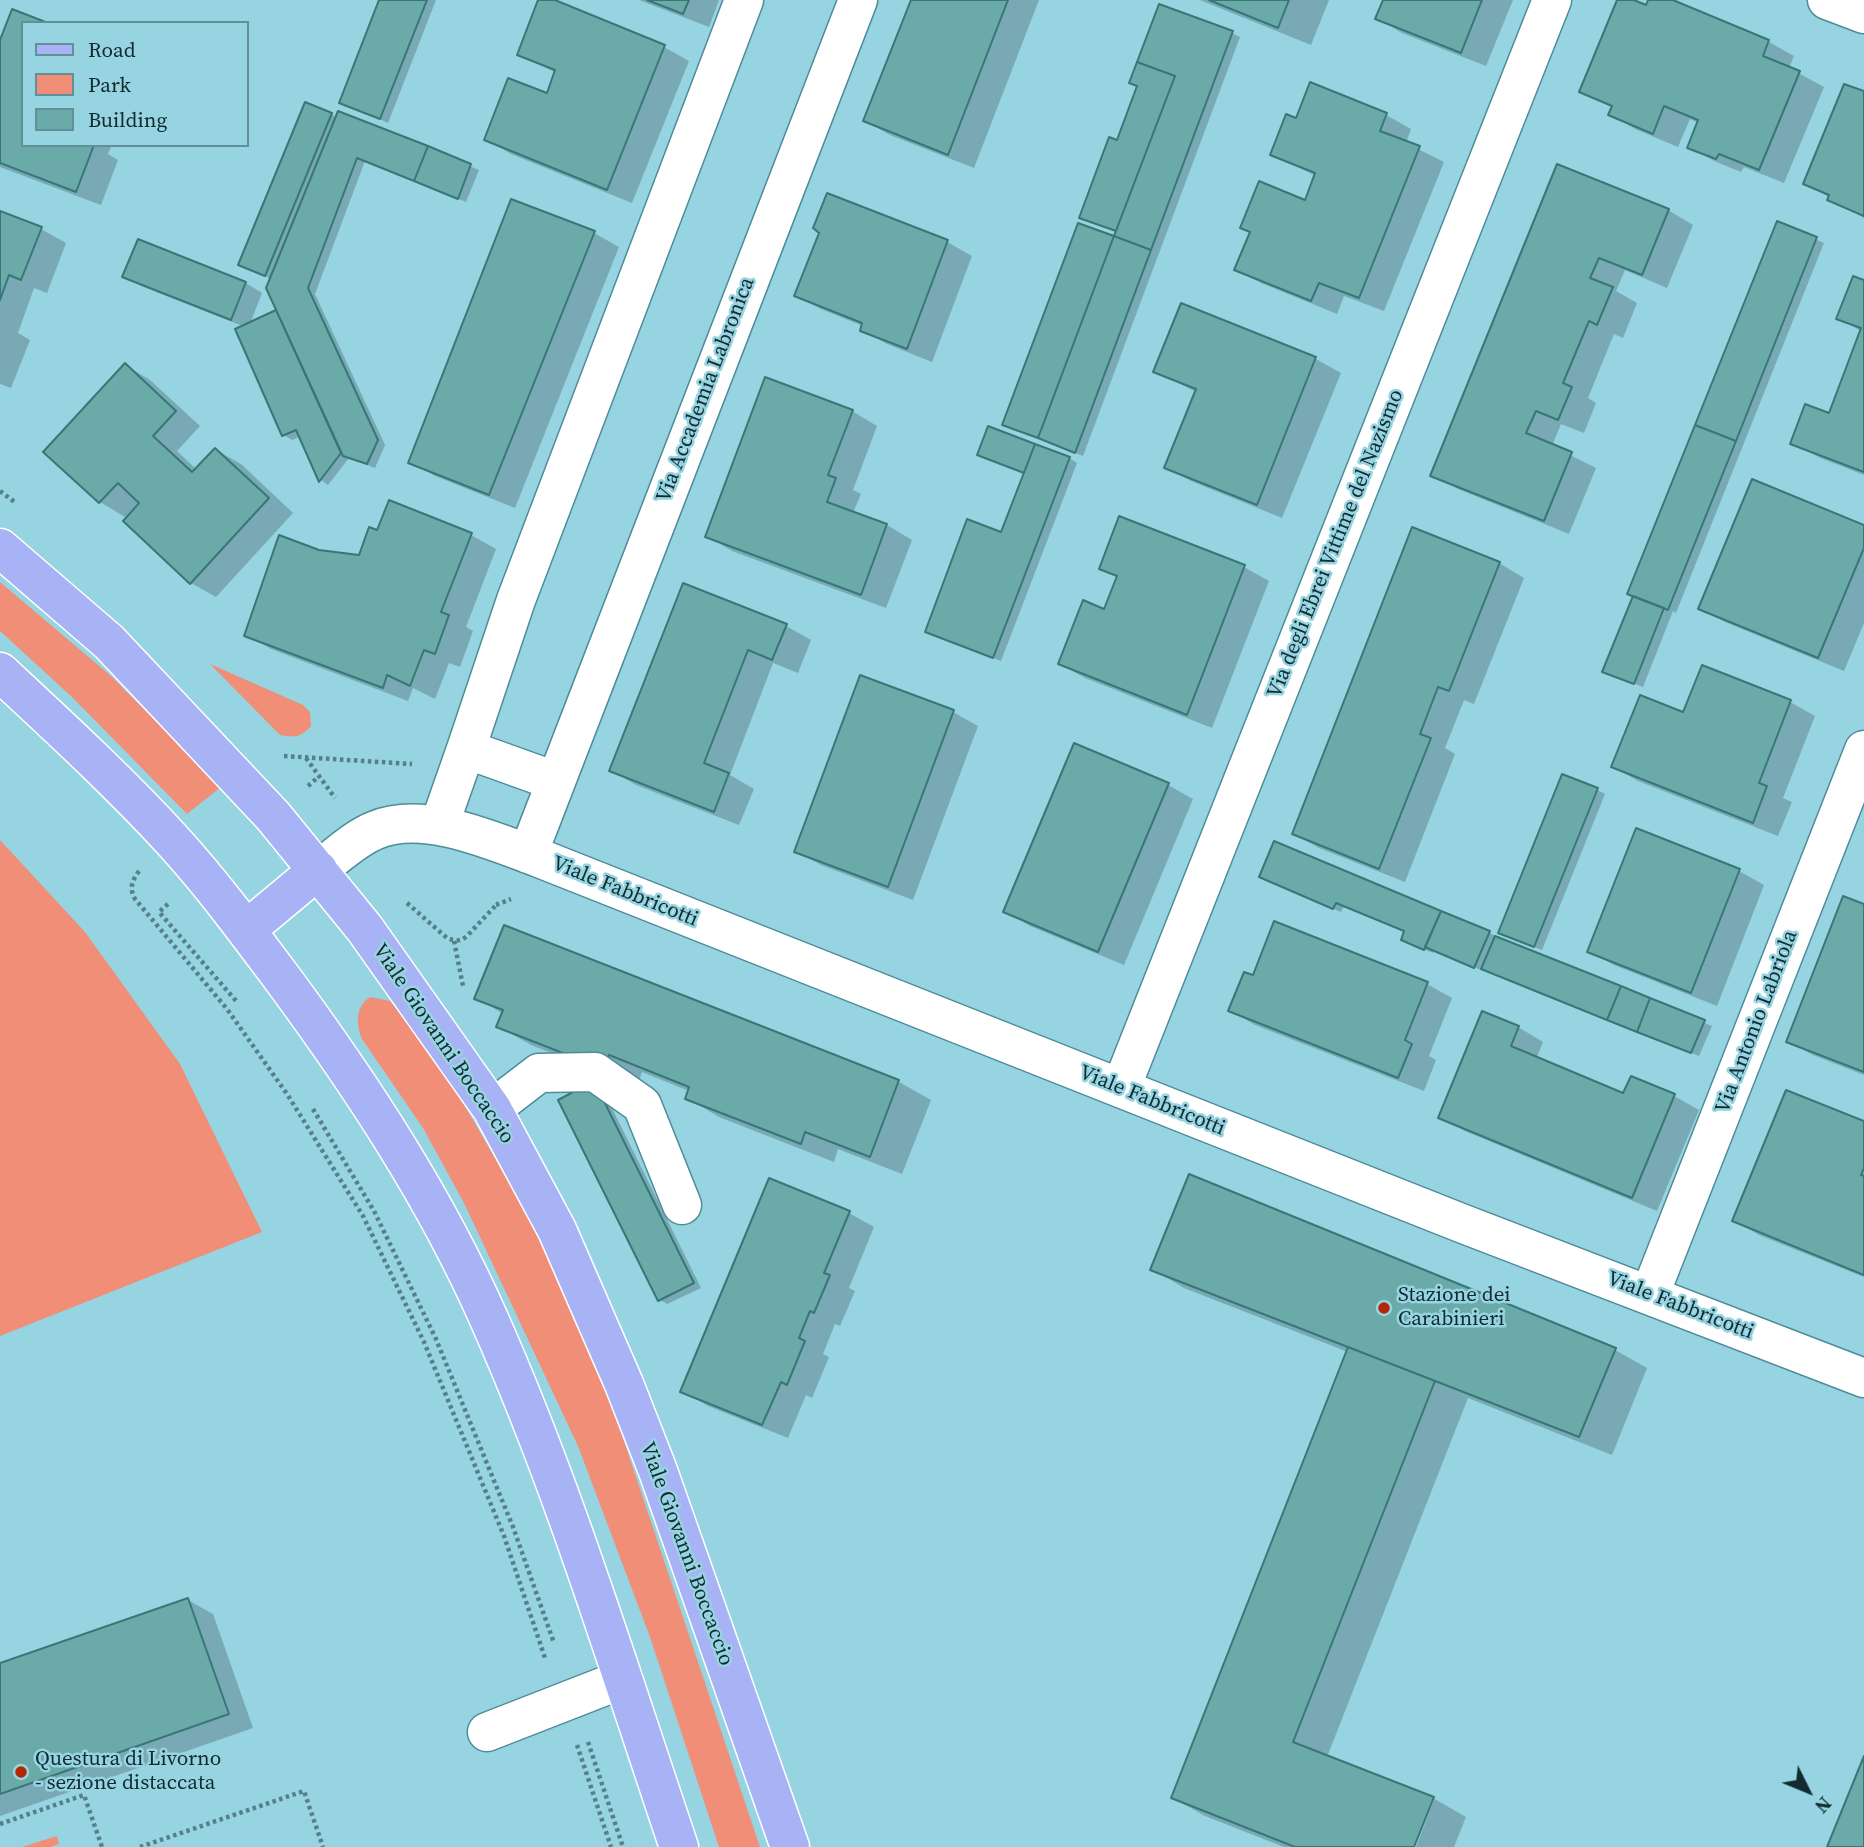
<!DOCTYPE html>
<style>
body{margin:0}
#map{position:relative;width:1864px;height:1847px;overflow:hidden;background:#96d4e1;font-family:"Source Serif 4",serif}
canvas{display:block}
.legend{position:absolute;left:21px;top:21px;width:228px;height:126px;box-sizing:border-box;background:#96d4e1;border:2px solid #61909a;margin:0;padding:9px 12px;list-style:none;font-size:21px;color:#122b30}
.legend li{display:flex;align-items:center;gap:14px;height:35px}
.legend b{width:35px;border:2px solid #61909a}
.north{position:absolute;left:1773px;top:1756px;width:70px;height:70px;-webkit-text-stroke:5px #96d4e1;paint-order:stroke;rotate:133deg;font-size:19px;font-weight:700;line-height:28px;text-align:center;color:#122b30}
.north::after{content:'';display:block;margin:auto;width:24px;height:32px;background:#122b30;clip-path:polygon(50% 0,100% 100%,50% 72%,0 100%)}
</style>
<div id="map">
<canvas width="1864" height="1847"></canvas>
<ul class="legend">
<li><b style="height:9px;background:#a7b3f5"></b>Road</li>
<li><b style="height:19px;background:#f18e78"></b>Park</li>
<li><b style="height:19px;background:#6aaaa8"></b>Building</li>
</ul>
<div class="north">N</div>
</div>
<script>
const ctx = document.querySelector('canvas').getContext('2d');
ctx.lineJoin = 'round';
function fillPath(path, color) { ctx.fillStyle = color; ctx.fill(path, 'evenodd'); }
function trace(path, color, width, dash) { ctx.strokeStyle = color; ctx.lineWidth = width; ctx.lineCap = dash ? 'butt' : 'round'; ctx.setLineDash(dash || []); ctx.stroke(path); }
function label(font, color, halo, rows, align = 'center') {
  ctx.font = font + ' "Source Serif 4",serif'; ctx.lineWidth = 5; ctx.setLineDash([]); ctx.textBaseline = 'middle'; ctx.strokeStyle = halo; ctx.fillStyle = color; for (const [text, x, y, turn = 0] of rows) {
    ctx.save(); ctx.translate(x, y); ctx.rotate((+turn || 0) * Math.PI / 180); ctx.textAlign = isNaN(turn) ? turn : align; if (halo) ctx.strokeText(text, 0, 0); ctx.fillText(text, 0, 0); ctx.restore();
  }
}
const green = new Path2D(`
 M 0,582 L 111,676 L 221,787 L 187,814 L 73,698 L 0,631 Z
 M 210,664 L 303,705 L 310,712 L 311,726 C 301,737 295,738 280,735 Z
 M 0,840 L 85,932 L 180,1064 L 262,1232 L 0,1336 Z
 M 370,997 L 390,1001 L 445,1072 L 505,1175 L 530,1220 L 586,1340 L 624,1441 L 760,1847 L 719,1847 L 650,1637 L 578,1446 L 464,1203 L 423,1128 L 362,1039 C 356,1024 355,1007 370,997 Z
 M 57,1836 L 59,1844 L 51,1847 L 22,1847 Z`);
const shadow = new Path2D(`
 M 381,0 L 436,0 L 388,123 L 347,104 Z
 M 540,0 L 550,0 L 664,47 L 689,61 L 632,203 L 511,154 L 486,139 L 548,95 L 556,73 L 519,54 Z
 M 639,0 L 719,0 L 709,27 Z
 M 913,0 L 1039,0 L 974,168 L 890,135 L 865,121 Z
 M 1200,0 L 1329,0 L 1311,45 Z
 M 1385,0 L 1513,0 L 1486,66 L 1402,33 L 1377,18 Z
 M 1619,0 L 1630,0 L 1647,8 L 1650,0 L 1668,0 L 1769,42 L 1794,56 L 1789,68 L 1824,87 L 1784,183 L 1744,167 L 1741,172 L 1714,161 L 1689,147 L 1699,123 L 1690,119 L 1678,147 L 1635,129 L 1610,114 L 1613,108 L 1581,91 Z
 M 23,23 L 23,145 L 112,145 L 108,154 L 118,160 L 101,205 L 0,167 L 0,45 Z
 M 1232,33 L 1240,37 L 1083,456 L 1012,429 L 1117,232 L 1081,217 Z
 M 1864,93 L 1864,218 L 1805,183 Z
 M 338,113 L 479,170 L 466,202 L 365,161 L 315,294 L 385,445 L 375,468 L 349,458 L 328,485 L 321,480 L 301,436 L 292,440 L 284,435 L 245,327 L 141,286 L 125,276 L 139,241 L 246,283 L 262,293 L 250,324 L 279,311 L 271,279 L 241,264 L 331,114 L 337,117 Z
 M 1386,115 L 1411,129 L 1406,143 L 1444,162 L 1384,311 L 1344,296 L 1337,314 L 1261,283 L 1236,269 L 1251,233 L 1242,227 L 1306,202 L 1316,176 L 1272,154 L 1297,120 Z
 M 1558,166 L 1668,210 L 1693,225 L 1667,288 L 1625,270 L 1616,291 L 1637,303 L 1623,338 L 1614,334 L 1588,398 L 1596,403 L 1584,433 L 1561,424 L 1552,446 L 1596,468 L 1569,534 L 1458,489 L 1433,475 Z
 M 0,213 L 41,229 L 66,243 L 47,293 L 34,288 L 18,333 L 30,340 L 11,388 L 0,384 Z
 M 1778,224 L 1824,243 L 1676,613 L 1673,611 L 1643,687 L 1612,675 Z
 M 594,233 L 619,247 L 515,508 L 435,476 L 410,462 Z
 M 947,242 L 972,256 L 932,362 L 887,344 L 862,330 L 863,326 L 821,309 L 796,295 Z
 M 1864,282 L 1864,475 L 1818,457 L 1793,443 L 1830,415 L 1861,331 L 1838,318 Z
 M 1182,305 L 1316,359 L 1341,373 L 1282,518 L 1191,481 L 1166,467 L 1196,392 L 1155,371 Z
 M 125,365 L 150,380 L 200,426 L 177,451 L 197,470 L 216,450 L 241,464 L 293,513 L 216,597 L 191,583 L 139,501 L 125,517 L 100,502 Z
 M 852,411 L 877,426 L 853,490 L 861,494 L 853,513 L 887,525 L 912,540 L 886,608 L 732,551 L 707,536 Z
 M 1069,458 L 1077,463 L 1001,661 L 927,631 Z
 M 1864,527 L 1864,623 L 1844,671 L 1725,622 L 1700,608 Z
 M 378,532 L 471,535 L 496,549 L 466,627 L 473,631 L 460,667 L 449,663 L 435,699 L 413,688 L 408,701 L 271,649 L 246,635 L 319,551 L 361,556 Z
 M 1499,563 L 1524,578 L 1474,704 L 1464,700 L 1445,748 L 1455,754 L 1405,882 L 1319,848 L 1294,834 Z
 M 1244,567 L 1269,581 L 1212,728 L 1085,678 L 1060,664 L 1105,611 L 1118,578 L 1101,568 Z
 M 684,585 L 786,626 L 811,640 L 798,673 L 773,663 L 730,775 L 754,789 L 739,825 L 636,785 L 611,770 Z
 M 1703,667 L 1790,702 L 1815,716 L 1783,798 L 1792,802 L 1778,836 L 1638,781 L 1613,767 L 1684,714 Z
 M 953,712 L 978,726 L 913,900 L 821,865 L 796,851 Z
 M 1168,785 L 1193,799 L 1124,965 L 1030,926 L 1005,911 Z
 M 1597,790 L 1605,794 L 1542,950 L 1508,937 Z
 M 1637,830 L 1739,871 L 1764,885 L 1717,1006 L 1614,965 L 1589,951 Z
 M 1269,881 L 1489,933 L 1712,1026 L 1699,1056 L 1484,969 L 1483,971 L 1434,950 L 1433,953 L 1411,944 L 1406,932 L 1344,906 L 1341,912 Z
 M 1864,906 L 1864,1075 L 1813,1055 L 1788,1041 Z
 M 505,927 L 899,1082 L 931,1100 L 902,1174 L 838,1149 L 834,1162 L 719,1117 L 687,1098 L 689,1091 L 642,1072 L 637,1087 L 531,1045 L 498,1026 L 503,1014 L 477,998 Z
 M 1254,978 L 1427,984 L 1452,998 L 1429,1056 L 1436,1060 L 1424,1091 L 1255,1025 L 1230,1010 Z
 M 1518,1027 L 1543,1042 L 1536,1059 L 1624,1095 L 1674,1096 L 1699,1110 L 1657,1211 L 1465,1131 L 1440,1117 Z
 M 602,1088 L 701,1288 L 667,1304 L 659,1299 L 560,1100 Z
 M 1864,1123 L 1864,1277 L 1759,1235 L 1734,1220 Z
 M 770,1180 L 849,1213 L 874,1227 L 849,1288 L 855,1291 L 840,1326 L 835,1324 L 823,1354 L 829,1357 L 812,1398 L 806,1395 L 788,1438 L 708,1406 L 683,1391 Z
 M 1152,1269 L 1615,1350 L 1647,1368 L 1612,1455 L 1468,1398 L 1327,1757 L 1433,1798 L 1466,1817 L 1454,1847 L 1416,1847 L 1434,1800 L 1430,1800 L 1412,1847 L 1284,1847 L 1205,1816 L 1173,1798 L 1348,1352 L 1184,1288 Z
 M 188,1600 L 213,1614 L 253,1728 L 0,1816 L 0,1665 Z`);
const building = new Path2D(`
 M 379,0 L 427,0 L 380,119 L 339,103 Z
 M 538,0 L 555,0 L 665,45 L 607,190 L 484,140 L 508,78 L 547,93 L 555,70 L 517,55 Z
 M 647,0 L 689,0 L 683,14 Z
 M 911,0 L 1008,0 L 948,155 L 863,121 Z
 M 1209,0 L 1289,0 L 1278,28 Z
 M 1383,0 L 1482,0 L 1461,53 L 1375,19 Z
 M 1617,0 L 1634,0 L 1646,5 L 1648,0 L 1673,0 L 1769,40 L 1763,56 L 1800,71 L 1759,170 L 1719,154 L 1716,159 L 1687,148 L 1698,120 L 1664,106 L 1653,134 L 1608,115 L 1612,106 L 1579,92 Z
 M 1159,4 L 1233,31 L 1151,250 L 1114,236 L 1175,76 L 1137,62 Z
 M 12,9 L 48,23 L 23,23 L 23,145 L 94,145 L 76,192 L 0,163 L 0,40 Z
 M 1137,62 L 1175,76 L 1116,231 L 1079,218 L 1109,137 L 1117,140 L 1137,86 L 1129,83 Z
 M 1310,82 L 1387,113 L 1380,131 L 1420,146 L 1359,298 L 1319,283 L 1311,301 L 1234,270 L 1250,232 L 1240,228 L 1259,181 L 1305,200 L 1315,173 L 1270,155 L 1286,114 L 1296,118 Z
 M 1844,84 L 1864,91 L 1864,216 L 1827,200 L 1829,195 L 1803,184 Z
 M 305,102 L 332,113 L 265,276 L 238,265 Z
 M 338,111 L 428,146 L 414,181 L 357,158 L 308,288 L 378,440 L 367,464 L 343,456 L 266,288 Z
 M 428,146 L 471,164 L 458,199 L 414,181 Z
 M 1557,164 L 1669,209 L 1642,275 L 1599,258 L 1590,278 L 1613,287 L 1597,325 L 1589,321 L 1563,383 L 1572,387 L 1558,420 L 1536,411 L 1526,433 L 1572,452 L 1544,521 L 1430,476 Z
 M 827,193 L 948,240 L 907,349 L 860,331 L 862,323 L 794,296 L 819,233 L 813,228 Z
 M 511,199 L 595,231 L 489,495 L 408,463 Z
 M 0,211 L 42,227 L 21,280 L 9,275 L 0,300 Z
 M 1777,221 L 1817,237 L 1736,441 L 1695,425 Z
 M 1078,223 L 1114,236 L 1038,438 L 1002,425 Z
 M 1114,236 L 1151,250 L 1075,453 L 1038,438 Z
 M 138,239 L 246,282 L 231,320 L 122,277 Z
 M 1853,276 L 1864,280 L 1864,472 L 1790,444 L 1805,404 L 1829,413 L 1861,328 L 1836,319 Z
 M 1181,303 L 1316,357 L 1257,505 L 1164,468 L 1196,389 L 1153,372 Z
 M 276,310 L 341,453 L 319,482 L 296,430 L 282,436 L 235,329 Z
 M 125,363 L 176,411 L 153,436 L 192,472 L 215,448 L 269,498 L 190,584 L 123,521 L 139,503 L 118,483 L 99,503 L 43,452 Z
 M 765,377 L 853,410 L 828,475 L 836,478 L 827,502 L 887,524 L 861,595 L 705,537 Z
 M 1695,425 L 1736,441 L 1668,610 L 1627,594 Z
 M 988,426 L 1035,444 L 1024,473 L 977,455 Z
 M 1035,444 L 1070,457 L 993,658 L 925,632 L 967,519 L 1001,532 Z
 M 1752,479 L 1864,525 L 1864,548 L 1818,658 L 1698,609 Z
 M 389,500 L 472,533 L 441,612 L 449,615 L 435,654 L 424,650 L 410,686 L 387,675 L 383,688 L 244,636 L 279,535 L 319,550 L 359,555 L 369,527 L 377,530 Z
 M 1119,516 L 1245,565 L 1187,715 L 1058,664 L 1083,600 L 1104,609 L 1117,576 L 1099,569 Z
 M 1412,527 L 1500,562 L 1449,691 L 1438,687 L 1420,734 L 1431,738 L 1379,869 L 1292,834 Z
 M 683,583 L 787,624 L 772,660 L 748,650 L 704,763 L 729,773 L 714,812 L 609,771 Z
 M 1633,596 L 1664,608 L 1634,684 L 1602,672 Z
 M 1702,665 L 1791,700 L 1759,783 L 1767,786 L 1753,823 L 1611,767 L 1640,695 L 1683,712 Z
 M 860,675 L 954,710 L 888,887 L 794,852 Z
 M 1074,743 L 1169,783 L 1098,952 L 1003,912 Z
 M 1562,774 L 1598,788 L 1534,947 L 1498,933 Z
 M 1636,828 L 1740,869 L 1691,993 L 1587,952 Z
 M 1274,841 L 1441,911 L 1424,950 L 1401,940 L 1404,931 L 1336,903 L 1333,909 L 1259,877 Z
 M 1843,896 L 1864,904 L 1864,1072 L 1786,1042 Z
 M 1441,911 L 1490,931 L 1474,968 L 1425,947 Z
 M 1274,921 L 1428,982 L 1405,1040 L 1412,1044 L 1398,1078 L 1228,1011 L 1244,972 L 1253,975 Z
 M 504,925 L 899,1080 L 870,1157 L 805,1132 L 801,1144 L 685,1099 L 689,1087 L 609,1055 L 604,1069 L 496,1027 L 503,1010 L 474,999 Z
 M 1495,936 L 1621,986 L 1607,1020 L 1481,969 Z
 M 1621,986 L 1650,998 L 1637,1032 L 1607,1020 Z
 M 1650,998 L 1705,1020 L 1691,1053 L 1637,1032 Z
 M 1482,1011 L 1519,1026 L 1511,1046 L 1623,1093 L 1631,1076 L 1675,1094 L 1632,1198 L 1438,1118 Z
 M 594,1081 L 694,1283 L 658,1301 L 558,1100 Z
 M 1786,1090 L 1864,1121 L 1864,1168 L 1861,1175 L 1864,1176 L 1864,1275 L 1732,1221 Z
 M 1189,1174 L 1616,1348 L 1579,1437 L 1150,1270 Z
 M 769,1178 L 850,1211 L 824,1273 L 830,1275 L 814,1313 L 810,1311 L 799,1338 L 805,1341 L 787,1385 L 781,1382 L 762,1425 L 680,1392 Z
 M 1348,1347 L 1435,1381 L 1293,1742 L 1434,1797 L 1414,1847 L 1295,1847 L 1171,1798 Z
 M 188,1598 L 229,1714 L 0,1794 L 0,1663 Z
 M 1864,1756 L 1864,1847 L 1827,1847 Z`);
const path = new Path2D(`
 M 0,491 L 16,503
 M 284,756 L 412,764
 M 306,758 L 335,798
 M 308,786 L 316,779
 M 139,871 C 132,881 129,888 135,899 L 227,1009 L 287,1094 L 363,1216 L 424,1342 L 504,1536 L 545,1658
 M 407,903 L 447,938 C 455,941 460,942 467,936 L 498,903
 M 168,904 L 159,912 L 237,1002
 M 496,905 L 511,899
 M 454,941 L 463,986
 M 313,1109 L 374,1211 L 436,1339 L 513,1527 L 554,1643
 M 588,1742 L 623,1847
 M 577,1745 L 611,1847
 M 0,1824 L 84,1795 L 102,1847
 M 140,1847 L 304,1791 L 323,1847`);
const minor = new Path2D(`
 M 1827,0 L 1864,14
 M 555,781 L 466,749 L 516,600 L 744,0
 M 439,826 L 466,749
 M 528,854 L 858,0
 M 318,870 C 336,857 355,838 376,830 C 424,810 493,841 539,858 L 1461,1223 L 1864,1378
 M 1121,1088 L 1552,0
 M 492,1109 L 539,1073 L 595,1072 L 642,1105 L 682,1205
 M 1650,1294 L 1864,750
 M 487,1732 L 623,1679`);
const major = new Path2D(`
 M 0,548 L 109,642 L 273,816 L 365,929 L 492,1109 L 557,1230 L 624,1384 L 658,1471 L 790,1847
 M 0,672 C 59,727 119,782 173,841 C 214,886 249,934 285,982 C 363,1088 436,1199 489,1319 C 565,1490 619,1670 679,1847
 M 246,930 L 318,870`);
const markers = [
 [1384,1308,7,"#b32705"],
 [21,1772,7,"#b32705"]
];
const streetNames = [
 ["Via Accademia Labronica",706,390,-69],
 ["Via degli Ebrei Vittime del Nazismo",1336,544,-68],
 ["Viale Fabbricotti",625,892,22],
 ["Via Antonio Labriola",1757,1022,-69],
 ["Viale Giovanni Boccaccio",443,1044,56],
 ["Viale Fabbricotti",1152,1101,22],
 ["Viale Fabbricotti",1680,1306,21],
 ["Viale Giovanni Boccaccio",686,1554,70]
];
const poiNames = [
 ["Stazione dei",1398,1296],
 ["Carabinieri",1398,1320],
 ["Questura di Livorno",35,1760],
 ["- sezione distaccata",35,1784]
];
fillPath(green, '#f18e78');
fillPath(shadow, '#0003');
fillPath(building, '#6aaaa8');
trace(building, '#387776', 2);
trace(minor, '#4f8c99', 41);
trace(major, '#fff', 41);
trace(path, '#558089', 4.5, [3.5, 3.5]);
trace(minor, '#fff', 38);
trace(major, '#a7b3f5', 38);
for (const [x, y, r, color] of markers) { const dot = new Path2D(); dot.arc(x, y, r, 0, 2 * Math.PI); ctx.fillStyle = color; ctx.fill(dot); trace(dot, '#96d4e1', 2.5); }
label('21px', '#122b30', '#96d4e1', streetNames);
label('21px', '#122b30', '#96d4e1', poiNames, 'left');
</script>
